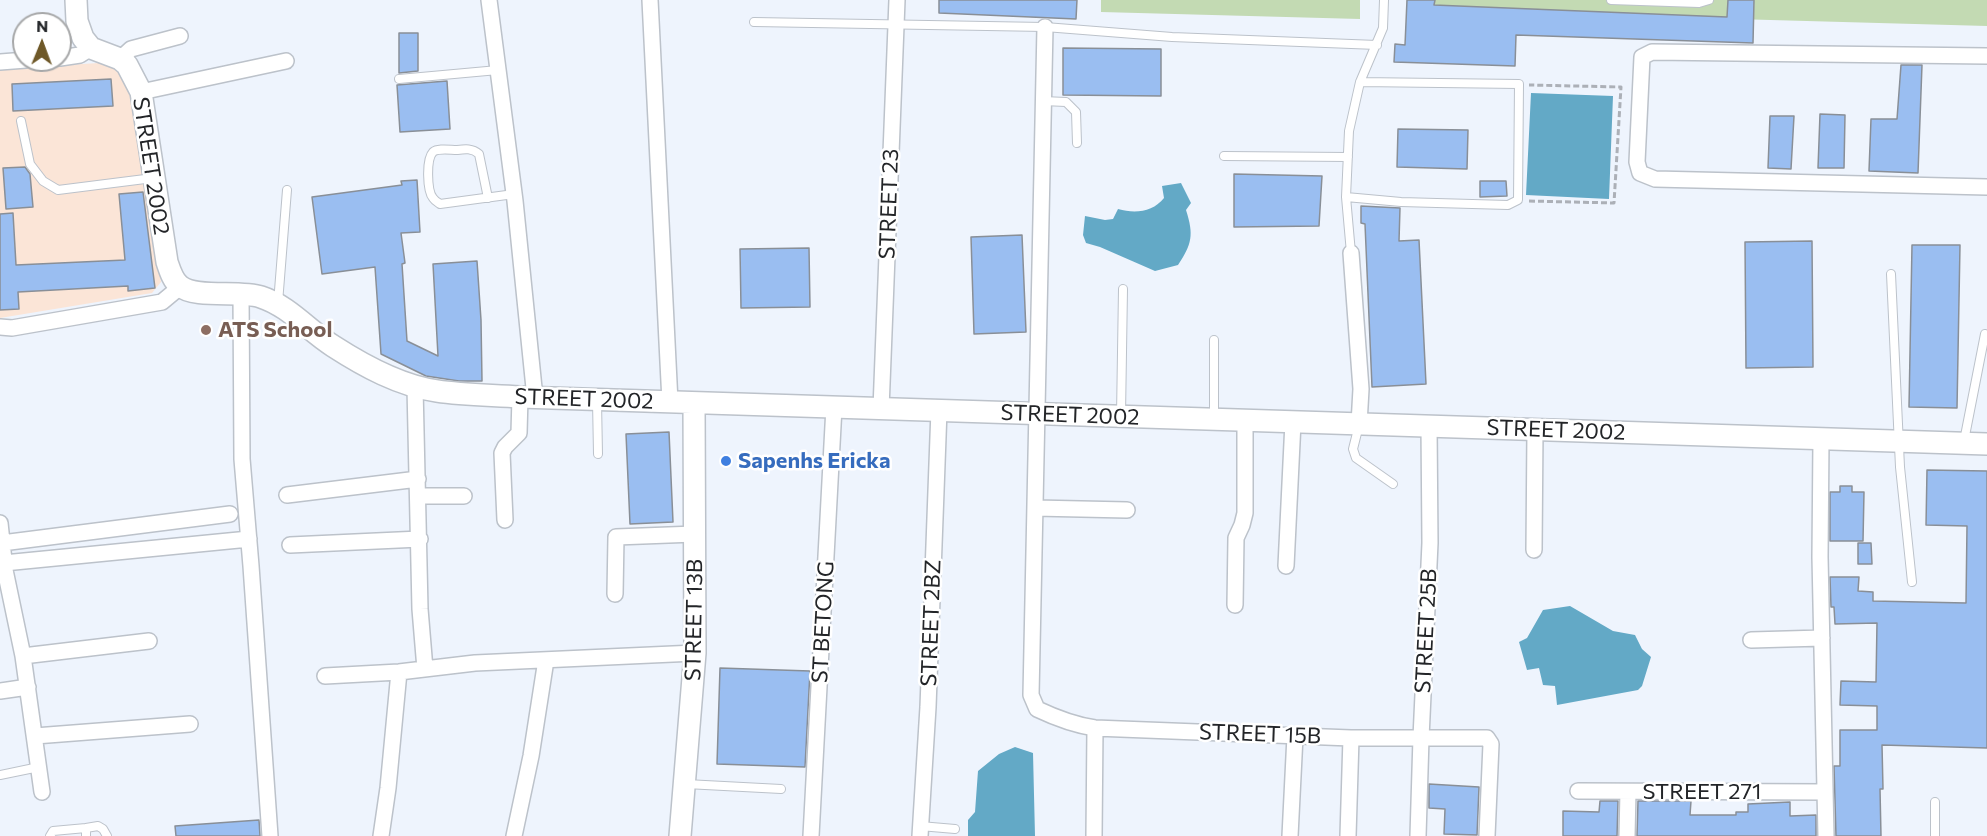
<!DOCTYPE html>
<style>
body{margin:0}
#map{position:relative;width:1987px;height:836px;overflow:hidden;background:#eef4fd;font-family:Commissioner,sans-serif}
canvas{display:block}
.north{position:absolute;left:12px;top:12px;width:60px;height:60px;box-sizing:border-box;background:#fff;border:2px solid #a7a8a9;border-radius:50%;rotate:1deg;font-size:16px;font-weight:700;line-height:24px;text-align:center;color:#232528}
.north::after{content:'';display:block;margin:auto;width:21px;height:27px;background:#6e5828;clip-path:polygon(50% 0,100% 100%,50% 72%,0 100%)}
</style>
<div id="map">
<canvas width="1987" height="836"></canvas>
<div class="north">N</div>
</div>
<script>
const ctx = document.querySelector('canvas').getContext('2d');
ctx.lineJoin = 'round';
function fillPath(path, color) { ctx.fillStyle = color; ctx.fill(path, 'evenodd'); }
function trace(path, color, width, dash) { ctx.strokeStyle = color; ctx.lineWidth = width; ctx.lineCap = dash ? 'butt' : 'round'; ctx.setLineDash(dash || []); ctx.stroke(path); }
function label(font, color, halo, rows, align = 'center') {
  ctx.font = font + ' Commissioner,sans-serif'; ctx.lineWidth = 5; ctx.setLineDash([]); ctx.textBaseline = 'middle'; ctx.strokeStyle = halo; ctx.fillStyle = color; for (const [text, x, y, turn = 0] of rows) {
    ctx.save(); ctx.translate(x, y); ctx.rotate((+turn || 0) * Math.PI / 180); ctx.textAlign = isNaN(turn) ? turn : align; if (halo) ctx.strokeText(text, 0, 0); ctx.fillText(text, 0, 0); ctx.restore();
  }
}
const education = new Path2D(`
 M 115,62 L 128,77 L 161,282 L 152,293 L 0,318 L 0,69 Z`);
const green = new Path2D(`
 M 1101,0 L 1360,0 L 1360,19 L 1101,12 Z
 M 1411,0 L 1987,0 L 1987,26 L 1410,10 Z`);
const water = new Path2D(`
 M 1531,93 L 1613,96 L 1609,199 L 1526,195 Z
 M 1181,183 L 1191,203 L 1186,210 C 1194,235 1192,244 1178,265 L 1155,271 L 1100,247 L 1086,243 L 1083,235 L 1085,216 L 1105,220 L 1113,219 L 1118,209 C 1135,214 1153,212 1164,198 L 1162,186 Z
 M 1570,606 L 1613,631 L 1635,635 L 1642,649 L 1651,657 L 1642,686 L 1638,690 L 1557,705 L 1555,686 L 1543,685 L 1539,668 L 1527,670 L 1519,642 L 1527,638 L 1543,610 Z
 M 1015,747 L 1033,753 L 1035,836 L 968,836 L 968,820 L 975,812 L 978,771 L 999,754 Z`);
const building = new Path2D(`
 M 939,0 L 1077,0 L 1076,19 L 939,13 Z
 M 1407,0 L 1435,0 L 1434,5 L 1727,17 L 1728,0 L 1754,0 L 1753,43 L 1516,35 L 1515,66 L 1394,62 L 1395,44 L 1405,45 Z
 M 399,33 L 418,33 L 418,71 L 399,73 Z
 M 1063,48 L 1161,49 L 1161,96 L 1063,95 Z
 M 1901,65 L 1922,65 L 1918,173 L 1869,171 L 1871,119 L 1897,119 Z
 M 111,79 L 113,106 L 13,111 L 12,84 Z
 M 447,81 L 450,129 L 400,132 L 397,85 Z
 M 1820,114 L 1845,115 L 1844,168 L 1818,168 Z
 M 1770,116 L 1794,116 L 1791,169 L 1768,168 Z
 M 1398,129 L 1468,130 L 1467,169 L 1397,167 Z
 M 25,167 L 30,174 L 33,207 L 6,209 L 3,168 Z
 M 1234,174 L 1322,176 L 1319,226 L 1234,227 Z
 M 417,180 L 420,232 L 401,233 L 405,263 L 402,264 L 407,341 L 438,356 L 433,264 L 477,261 L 481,320 L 482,381 L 459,381 L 426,376 L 381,354 L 375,267 L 322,274 L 312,197 L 402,185 L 401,181 Z
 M 1480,181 L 1506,181 L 1507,196 L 1480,197 Z
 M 143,192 L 155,288 L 128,291 L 128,286 L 18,292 L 19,309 L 0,310 L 0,214 L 13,213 L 16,265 L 125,260 L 119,194 Z
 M 1361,206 L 1400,208 L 1399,241 L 1419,240 L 1426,384 L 1372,387 L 1365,224 L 1361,223 Z
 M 1022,235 L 1026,332 L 974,334 L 971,237 Z
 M 1812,241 L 1813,367 L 1746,368 L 1745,242 Z
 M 1912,245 L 1960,245 L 1957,408 L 1909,407 Z
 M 809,248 L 810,307 L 741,308 L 740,249 Z
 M 669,432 L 673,522 L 630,524 L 626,434 Z
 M 1927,470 L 1987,471 L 1987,748 L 1882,745 L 1883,789 L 1880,789 L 1881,836 L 1836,836 L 1834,766 L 1840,766 L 1840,730 L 1877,730 L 1877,706 L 1840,705 L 1841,681 L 1876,682 L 1877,623 L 1835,624 L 1834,607 L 1831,607 L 1830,577 L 1859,577 L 1858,591 L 1873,592 L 1873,601 L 1966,603 L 1967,526 L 1926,525 Z
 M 1840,486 L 1852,486 L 1852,492 L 1864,492 L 1863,541 L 1830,541 L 1830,492 L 1840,492 Z
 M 1858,543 L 1871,543 L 1872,564 L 1858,564 Z
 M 720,668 L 810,671 L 805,767 L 717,764 Z
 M 1429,784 L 1479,787 L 1477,835 L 1444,834 L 1445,809 L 1429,808 Z
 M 1600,801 L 1618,801 L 1617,836 L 1563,836 L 1563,811 L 1599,812 Z
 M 1638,801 L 1691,801 L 1690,815 L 1736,815 L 1736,812 L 1748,812 L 1748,804 L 1790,802 L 1790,816 L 1816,815 L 1816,836 L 1637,836 Z
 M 259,820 L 260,836 L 176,836 L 175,826 Z`);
const path = new Path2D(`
 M 1529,201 L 1614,203 L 1621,87 L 1529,85`);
const lane = new Path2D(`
 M 1611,0 L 1699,3 L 1709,0
 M 754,22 L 1045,27 L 1172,37 L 1377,45
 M 399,79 L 498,70
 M 1043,101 L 1066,102 L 1076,112 L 1077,143
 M 21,121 L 30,164 L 43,181 L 58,190 L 153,178
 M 1224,156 L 1348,157
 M 1346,197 L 1401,202 L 1508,205 L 1518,200 L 1519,84 L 1360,82
 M 488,198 L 479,154 C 472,148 465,149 457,150 C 450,150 438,148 433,152 C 426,159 427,191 433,198 C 435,201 437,202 440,204 L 514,194
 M 1351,253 L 1346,197 L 1349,131 L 1360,82 L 1383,28 L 1384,0
 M 1891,274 L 1900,467 L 1912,582
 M 278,303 L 287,190
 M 597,401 L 598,454
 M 1121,415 L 1123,289
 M 1214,418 L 1214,340
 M 1359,425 L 1353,449 L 1356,458 L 1393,484
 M 1964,441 L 1985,334
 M 0,775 L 39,767
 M 686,784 L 781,789
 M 920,826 L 955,829
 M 50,836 L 53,831 L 86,828
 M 86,836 L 86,828 L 98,826 L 103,829 L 107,836
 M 1935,836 L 1935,802`);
const street = new Path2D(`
 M 489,0 L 515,201 L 535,398
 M 650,0 L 670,402
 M 1045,27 L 1031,695 L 1037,709 C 1056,718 1074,725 1095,728 L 1351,738 L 1487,738 L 1491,744 L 1487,836
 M 1987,56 L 1652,52 L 1642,57 L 1637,162 L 1640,173 L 1655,179 L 1987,187
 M 60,58 L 80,55 L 91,48
 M 120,59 L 131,49 L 180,36
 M 0,62 L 26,60
 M 141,92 L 286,61
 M 1351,253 L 1361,389 L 1359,424
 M 241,293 L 242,459 L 251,566 L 270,836
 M 0,327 L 12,328 L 162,302 L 180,287
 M 415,387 L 420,609 L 425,669
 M 881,409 L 897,0
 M 1821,439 L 1820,557 L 1826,836
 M 287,495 L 418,479
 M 419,496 L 464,496
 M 1035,508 L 1127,510
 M 505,520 L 502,453 L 505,447 L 519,433 L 520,397
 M 0,523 L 5,570 L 23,656 L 42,792
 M 2,543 L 230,514
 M 290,545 L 420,539
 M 1534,550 L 1535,430
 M 4,563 L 249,539
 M 1286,566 L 1293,422
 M 615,594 L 616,537 L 695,534
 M 1235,605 L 1236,538 L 1242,525 L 1245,513 L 1245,421
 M 1751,640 L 1822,638
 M 23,656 L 149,641
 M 325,676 L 399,672 L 475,663 L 695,653
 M 0,691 L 28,687
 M 35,736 L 190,724
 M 1578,791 L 1825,792
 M 381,836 L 388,788 L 399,672
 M 514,836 L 531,756 L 546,660
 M 811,836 L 834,407
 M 920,836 L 928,707 L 939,410
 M 1094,836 L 1095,728
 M 1290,836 L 1295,736
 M 1348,836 L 1351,738
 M 1418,836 L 1421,738 L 1430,543 L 1429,426
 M 1627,836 L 1628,792`);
const secondary = new Path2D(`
 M 76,0 L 77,21 L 83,38 L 91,48 L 120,59 L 127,65 L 141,92 L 167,262 C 170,271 173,281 180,286 C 195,299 240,290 261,297 C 289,306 309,331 333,346 C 364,366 400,386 437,391 C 464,395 493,395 520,397 L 1987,444
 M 680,836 L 695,653 L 694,403`);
const markers = [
 [206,330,6,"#8d6e63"],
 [726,461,6,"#3f7fe0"]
];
const streetNames = [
 ["STREET 2002",151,166,81],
 ["STREET 23",889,204,-88],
 ["STREET 2002",584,399,2],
 ["STREET 2002",1070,415,2],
 ["STREET 2002",1556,430,2],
 ["STREET 13B",694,620,-89],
 ["ST BETONG",823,622,-87],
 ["STREET 2BZ",931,623,-88],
 ["STREET 25B",1426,631,-87],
 ["STREET 15B",1260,734,2],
 ["STREET 271",1702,792]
];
const educationNames = [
 ["ATS School",218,330]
];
const shopNames = [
 ["Sapenhs Ericka",738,461]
];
fillPath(education, '#fbe5d7');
fillPath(green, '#c3dab3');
fillPath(water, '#63a9c6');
fillPath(building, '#9abef1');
trace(building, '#898f97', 1.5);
trace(lane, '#bcc2ca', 10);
trace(street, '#bcc2ca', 18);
trace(secondary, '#bcc2ca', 24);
trace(path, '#acb0b7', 3, [6, 3]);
trace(lane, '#fff', 8);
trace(street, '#fff', 15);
trace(secondary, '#fff', 21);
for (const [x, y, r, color] of markers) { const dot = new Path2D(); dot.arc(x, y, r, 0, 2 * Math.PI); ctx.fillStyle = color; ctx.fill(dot); trace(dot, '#fff', 2); }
label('22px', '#232528', '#fff', streetNames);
label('bold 22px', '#785e54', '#fff', educationNames, 'left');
label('bold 22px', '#366cbe', '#fff', shopNames, 'left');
</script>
